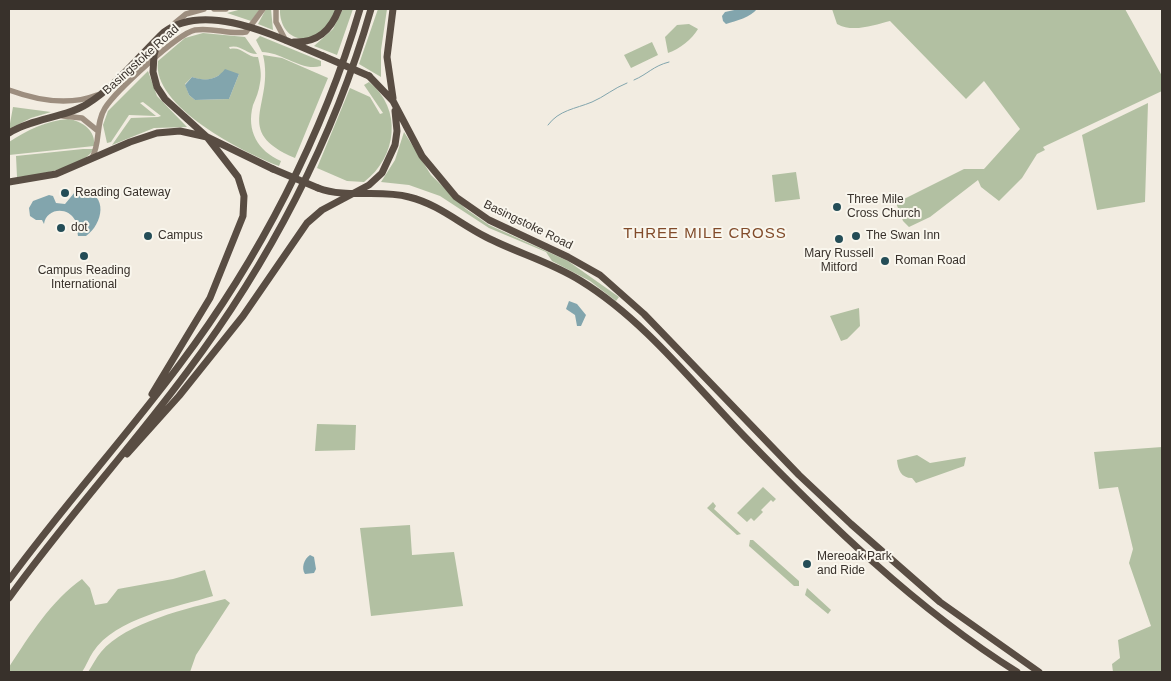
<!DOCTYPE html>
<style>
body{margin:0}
#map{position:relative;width:1171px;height:681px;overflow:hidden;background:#f2ece1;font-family:Helvetica,sans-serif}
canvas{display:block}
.frame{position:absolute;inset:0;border:10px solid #38312b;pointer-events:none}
</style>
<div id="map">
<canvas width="1171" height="681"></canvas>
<div class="frame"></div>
</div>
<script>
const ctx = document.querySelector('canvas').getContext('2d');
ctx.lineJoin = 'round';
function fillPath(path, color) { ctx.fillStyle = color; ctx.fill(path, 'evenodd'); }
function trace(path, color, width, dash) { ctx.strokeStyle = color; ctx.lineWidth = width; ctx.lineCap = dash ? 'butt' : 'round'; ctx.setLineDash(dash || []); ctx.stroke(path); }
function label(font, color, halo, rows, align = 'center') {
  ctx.font = font + ' Helvetica,sans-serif'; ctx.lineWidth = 4; ctx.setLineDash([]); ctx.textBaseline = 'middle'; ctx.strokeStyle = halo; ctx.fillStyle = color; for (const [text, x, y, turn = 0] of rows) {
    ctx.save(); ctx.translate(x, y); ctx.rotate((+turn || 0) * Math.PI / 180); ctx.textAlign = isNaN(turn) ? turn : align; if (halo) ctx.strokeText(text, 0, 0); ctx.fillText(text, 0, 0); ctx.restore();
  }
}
const green = new Path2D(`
 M 242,9 L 260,9 L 251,21 L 227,13 Z
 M 266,9 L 271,9 L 273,30 L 258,24 Z
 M 280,9 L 337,9 C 333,17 327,29 318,34 C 297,47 279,31 280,9 Z
 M 343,9 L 353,9 L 337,55 L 314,46 L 333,29 Z
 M 378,9 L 387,9 L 381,50 L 381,77 L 359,64 Z
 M 832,9 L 1125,9 L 1162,76 L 1162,91 L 1043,147 L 1045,150 L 1037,154 L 1022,178 L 999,201 L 981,187 L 978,180 L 930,217 L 909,227 L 903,221 L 896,203 L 964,169 L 984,169 L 1020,129 L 984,81 L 966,99 L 890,21 C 874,25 853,33 837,24 Z
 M 689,24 L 698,29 C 692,39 680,49 668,53 L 665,37 L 677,25 Z
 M 203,33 L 245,37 L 257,54 C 246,54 241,44 229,47 L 230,49 C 242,46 247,58 258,57 C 260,66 262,74 260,83 C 259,91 256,98 253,105 C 246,131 258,151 281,161 L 279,166 C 244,153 151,106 158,61 L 185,38 ZM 221,74 L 239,74 L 229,99 L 195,100 L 189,95 L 185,84 L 192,77 C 204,81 211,81 221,74 Z
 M 260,36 L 321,61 L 321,66 C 302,72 282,52 262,52 L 256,40 Z
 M 652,42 L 658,55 L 631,68 L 624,55 Z
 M 263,55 L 282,58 L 328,78 L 295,158 C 231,131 275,105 263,55 Z
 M 148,71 L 157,96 L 187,127 L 154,128 L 112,145 L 131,118 L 158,117 L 161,116 L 143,102 L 140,103 L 156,116 L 129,115 L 111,142 L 107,143 L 103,125 L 108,111 Z
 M 369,82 C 403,109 397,157 364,182 L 347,181 L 317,168 L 350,88 L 370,97 L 380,114 L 383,113 L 364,85 Z
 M 1148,103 L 1145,202 L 1097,210 L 1082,135 Z
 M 13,107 L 51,112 L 31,118 L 9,129 Z
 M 68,119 C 83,121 96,131 94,146 L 9,155 L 9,142 C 27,130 46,121 68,119 Z
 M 404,132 L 431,175 L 466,209 L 489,225 L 568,261 L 619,297 L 616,301 L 590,281 L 552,261 L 546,252 L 489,228 L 440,196 L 409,185 L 381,182 L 395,160 Z
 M 83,149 L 94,149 C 85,166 35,177 17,177 L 16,156 Z
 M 796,172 L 800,199 L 775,202 L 772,175 Z
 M 859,308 L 860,326 L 847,339 L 841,341 L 830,316 Z
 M 317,424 L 356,425 L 355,450 L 315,451 Z
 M 1162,447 L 1162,672 L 1113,672 L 1112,664 L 1120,658 L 1118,640 L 1151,626 L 1129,563 L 1133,549 L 1118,487 L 1099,489 L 1094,452 Z
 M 917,455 L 930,463 L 966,457 L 964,466 L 916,483 L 912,478 C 901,478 898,470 897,460 Z
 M 763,487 L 776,499 L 773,502 L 771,500 L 761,510 L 763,512 L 754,521 L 751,518 L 747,522 L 737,513 Z
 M 713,502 L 716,506 L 714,509 L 741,534 L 737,535 L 707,508 Z
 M 410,525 L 412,555 L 454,552 L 463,606 L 371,616 L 360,528 Z
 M 750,540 L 753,540 L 799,581 L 799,586 L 794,586 L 749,546 Z
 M 205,570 L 213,596 C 177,607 115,618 93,652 C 89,658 86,666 82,672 L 9,672 L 9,667 C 30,635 51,601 82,579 L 90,588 L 95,605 L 107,603 L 118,589 L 173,579 Z
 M 807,588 L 831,610 L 828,614 L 805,595 Z
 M 225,599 L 230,603 L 196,655 L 190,672 L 88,672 C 92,666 96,658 101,652 C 126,622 189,608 225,599 Z`);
const water = new Path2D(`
 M 739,9 L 757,9 C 751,17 736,21 726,24 L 723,21 L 722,16 L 725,12 Z
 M 225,69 L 239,74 L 229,99 L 195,100 L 189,95 L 185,85 L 192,77 C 205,81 216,81 225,69 Z
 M 82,190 C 109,194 103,224 86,236 L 78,236 C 77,231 78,225 75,220 C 68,206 46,208 44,224 L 42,220 L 36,220 L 30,216 L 29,208 L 33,201 L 49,195 L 53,196 L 56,203 L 65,204 L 75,192 Z
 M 569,301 L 577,304 L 586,315 L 581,326 L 577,326 L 575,315 L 566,309 Z
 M 310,555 L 314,557 L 316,569 L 314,573 L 305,574 C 301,568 304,559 310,555 Z`);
const stream = new Path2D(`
 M 634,80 C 648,74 653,66 669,62
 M 548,125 C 559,110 575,109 592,102 C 604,97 614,88 627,83`);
const secondary = new Path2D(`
 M 214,9 L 226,9
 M 276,9 L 276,22 L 286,41
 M 175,23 L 186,14 L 204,9
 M 9,90 C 36,100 69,106 97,95
 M 63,116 L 82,118 L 98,131
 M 92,158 C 101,142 95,124 105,108 C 116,91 177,34 195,30 C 213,27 229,35 246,32 L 263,9`);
const highway = new Path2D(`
 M 158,40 L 154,55 L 153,72 L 157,87 L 165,99 L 207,137 L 273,169
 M 294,42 C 318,43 331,30 339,9
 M 369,76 L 393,101 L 422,156 L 456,197 L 489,220 L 568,257 L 600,275 L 644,314 L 799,475 L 851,524 L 940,602 L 1039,672
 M 393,98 L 387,57 L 393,9
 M 9,133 C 33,118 65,118 87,104 C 116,86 139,56 164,32 C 207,0 279,38 323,56
 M 9,182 L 56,174 L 130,142 L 157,133 L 180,131 L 207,137
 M 318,188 C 347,199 379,189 409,197 C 438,204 460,224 486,237 C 517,253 551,262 581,281 C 643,319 693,383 743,435 C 826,521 915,608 1017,672
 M 152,394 L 210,298 L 243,216 L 244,196 L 238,177 L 207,137
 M 127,454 L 179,396 L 243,316 L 307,223 L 322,210 L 369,185 L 382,173 L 395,145 L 397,131 L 395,111
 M 9,580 C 63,506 125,438 180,364 C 259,259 323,135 360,9
 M 9,598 C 65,520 130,449 187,372 C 268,264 334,139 371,9`);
const highwayBridge = new Path2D(`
 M 323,56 L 369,76
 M 273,169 L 318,188`);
const markers = [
 [65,193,5,"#244d57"],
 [837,207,5,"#244d57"],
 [61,228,5,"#244d57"],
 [148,236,5,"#244d57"],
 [856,236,5,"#244d57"],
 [839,239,5,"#244d57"],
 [84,256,5,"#244d57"],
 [885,261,5,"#244d57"],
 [807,564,5,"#244d57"]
];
const streetNames = [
 ["Basingstoke Road",141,60,-42],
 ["Basingstoke Road",528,225,26]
];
const poiNames = [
 ["Reading Gateway",75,193],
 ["Three Mile",847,200],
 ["Cross Church",847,214],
 ["dot",71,228],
 ["Campus",158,236],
 ["The Swan Inn",866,236],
 ["Mary Russell",839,254,"center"],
 ["Mitford",839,268,"center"],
 ["Roman Road",895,261],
 ["Campus Reading",84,271,"center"],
 ["International",84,285,"center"],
 ["Mereoak Park",817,557],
 ["and Ride",817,571]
];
const quarterNames = [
 ["THREE MILE CROSS",705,234]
];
fillPath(green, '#b2c0a2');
fillPath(water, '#82a5ad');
trace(stream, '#82a5ad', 1);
trace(secondary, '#9d8e7f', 5.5);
trace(highway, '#594d43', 7);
trace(highwayBridge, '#594d43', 7);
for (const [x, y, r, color] of markers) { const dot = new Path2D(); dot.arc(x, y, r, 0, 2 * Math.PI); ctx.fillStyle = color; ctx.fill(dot); trace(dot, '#f9f6ed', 2); }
label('12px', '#38312b', '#f9f6ed', streetNames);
label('12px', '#38312b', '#f9f6ed', poiNames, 'left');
ctx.letterSpacing = '1px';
label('15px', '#814b2a', '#f9f6ed', quarterNames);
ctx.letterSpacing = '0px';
</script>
